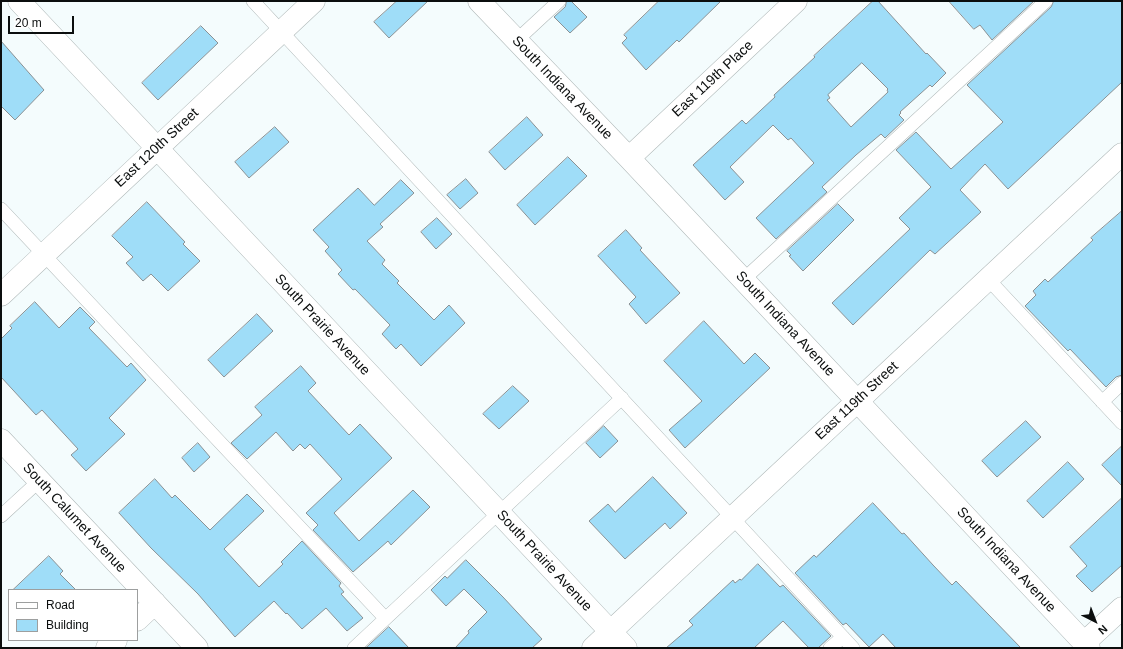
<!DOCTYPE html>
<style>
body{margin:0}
#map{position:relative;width:1123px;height:649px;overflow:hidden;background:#f4fcfd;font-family:Arial,sans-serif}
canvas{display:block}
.frame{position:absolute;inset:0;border:2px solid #0b0e0e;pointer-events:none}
.legend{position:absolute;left:8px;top:589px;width:130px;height:52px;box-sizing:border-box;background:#fff;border:1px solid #9d9f9f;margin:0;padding:5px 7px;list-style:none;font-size:12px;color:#0b0e0e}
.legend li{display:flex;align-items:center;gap:8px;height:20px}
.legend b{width:20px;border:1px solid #9d9f9f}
.north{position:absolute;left:1075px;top:601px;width:40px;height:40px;-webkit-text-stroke:3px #fff;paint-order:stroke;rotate:138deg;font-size:11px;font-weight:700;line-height:16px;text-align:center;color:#0b0e0e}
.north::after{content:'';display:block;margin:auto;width:14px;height:18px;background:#0b0e0e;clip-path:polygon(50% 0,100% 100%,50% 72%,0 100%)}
.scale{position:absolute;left:8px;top:16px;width:66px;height:18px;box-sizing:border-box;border:2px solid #0b0e0e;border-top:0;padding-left:5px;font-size:12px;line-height:14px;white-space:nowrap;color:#0b0e0e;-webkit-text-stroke:3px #fff;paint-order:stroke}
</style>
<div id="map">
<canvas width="1123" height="649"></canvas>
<div class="frame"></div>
<ul class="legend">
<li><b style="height:5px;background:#fff"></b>Road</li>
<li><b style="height:11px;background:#9fddf8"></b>Building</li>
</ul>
<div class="north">N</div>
<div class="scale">20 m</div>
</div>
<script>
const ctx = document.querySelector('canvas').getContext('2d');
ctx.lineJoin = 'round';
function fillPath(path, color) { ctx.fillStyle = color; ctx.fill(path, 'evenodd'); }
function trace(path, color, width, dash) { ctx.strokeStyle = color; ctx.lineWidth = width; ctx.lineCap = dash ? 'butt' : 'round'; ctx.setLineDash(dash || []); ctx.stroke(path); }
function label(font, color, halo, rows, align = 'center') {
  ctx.font = font + ' Arial,sans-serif'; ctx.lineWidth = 4; ctx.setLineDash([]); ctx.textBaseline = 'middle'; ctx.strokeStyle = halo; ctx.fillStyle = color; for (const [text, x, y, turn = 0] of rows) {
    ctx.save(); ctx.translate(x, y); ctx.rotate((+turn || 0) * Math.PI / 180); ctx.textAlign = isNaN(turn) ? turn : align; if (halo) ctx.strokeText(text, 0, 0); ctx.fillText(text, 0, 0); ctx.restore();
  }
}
const building = new Path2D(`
 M 397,1 L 428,1 L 389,38 L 374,22 Z
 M 567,1 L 571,1 L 587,17 L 570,33 L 554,17 L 565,7 Z
 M 659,1 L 721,1 L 679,42 L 677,40 L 646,70 L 622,43 L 627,38 L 624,35 Z
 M 873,1 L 878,1 L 926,54 L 927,53 L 946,73 L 932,87 L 930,85 L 900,112 L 901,113 L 899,115 L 904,120 L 885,138 L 881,134 L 856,155 L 822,187 L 827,192 L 776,239 L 756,218 L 814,163 L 791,138 L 788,140 L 773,125 L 730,167 L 744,182 L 725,200 L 693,165 L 742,120 L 746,124 L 775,97 L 774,95 L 815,57 L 814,56 ZM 862,63 L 888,89 L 887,90 L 888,92 L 851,127 L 827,100 L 830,98 L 828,95 Z
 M 949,1 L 1034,1 L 992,40 L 980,25 L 974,29 Z
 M 1054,1 L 1122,1 L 1122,82 L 1008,189 L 985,164 L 960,190 L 981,212 L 935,254 L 930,250 L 853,325 L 832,303 L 910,229 L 899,218 L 931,187 L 896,150 L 916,132 L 951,169 L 1003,122 L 967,85 L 1051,7 Z
 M 201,26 L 218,43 L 158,100 L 142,83 Z
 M 1,41 L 44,90 L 15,120 L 1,106 Z
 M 527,117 L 543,135 L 505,170 L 489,152 Z
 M 275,127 L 289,142 L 249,178 L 235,162 Z
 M 568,157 L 587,176 L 535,225 L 517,205 Z
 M 466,179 L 478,193 L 460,209 L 447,195 Z
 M 401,180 L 414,193 L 380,224 L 383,227 L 367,241 L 385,260 L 382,264 L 399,281 L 397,283 L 434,320 L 449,305 L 465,323 L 421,366 L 401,344 L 396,349 L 382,334 L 390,325 L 355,289 L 353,290 L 338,274 L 342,270 L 325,251 L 329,247 L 313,230 L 358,188 L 374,205 Z
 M 147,202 L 185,242 L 183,244 L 200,261 L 168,291 L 151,274 L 143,281 L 126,263 L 133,257 L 112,236 Z
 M 838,204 L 854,220 L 803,271 L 789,256 L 791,255 L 787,251 Z
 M 1122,211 L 1122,375 L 1116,377 L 1106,387 L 1070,349 L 1068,351 L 1025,306 L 1036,295 L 1033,291 L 1045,279 L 1048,282 L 1093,240 L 1091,238 Z
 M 437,218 L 452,234 L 436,249 L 421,232 Z
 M 626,230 L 642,248 L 640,250 L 680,293 L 646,324 L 629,304 L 636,297 L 598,256 Z
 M 35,302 L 59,328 L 80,307 L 95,322 L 89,328 L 127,367 L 131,363 L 146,380 L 109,418 L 125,434 L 86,471 L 71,455 L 78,449 L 42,410 L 36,415 L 1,377 L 1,339 L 12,328 L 10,326 Z
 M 257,314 L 273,331 L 224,377 L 208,360 Z
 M 704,321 L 744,364 L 755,353 L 770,368 L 685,448 L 669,430 L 702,401 L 664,361 Z
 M 301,366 L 316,383 L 308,391 L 349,435 L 360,424 L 392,458 L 334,513 L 359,541 L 413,490 L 430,507 L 391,545 L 388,541 L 353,572 L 313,530 L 318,525 L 306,513 L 342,479 L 310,444 L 305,449 L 300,444 L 293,451 L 276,432 L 247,459 L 231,443 L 262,415 L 255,407 Z
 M 513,386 L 529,401 L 499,429 L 483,414 Z
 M 1026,421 L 1041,437 L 997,477 L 982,461 Z
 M 604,426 L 618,441 L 600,458 L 586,443 Z
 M 198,443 L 210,457 L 194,472 L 182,458 Z
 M 1122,446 L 1122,486 L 1102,465 Z
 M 1068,462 L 1084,479 L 1043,518 L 1027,501 Z
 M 653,477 L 687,513 L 670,529 L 665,523 L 625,559 L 589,521 L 608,504 L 615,512 Z
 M 155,479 L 172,498 L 175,495 L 210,530 L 247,494 L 264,511 L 224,549 L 259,587 L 283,564 L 281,562 L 302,541 L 341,583 L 339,586 L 344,592 L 341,594 L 363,618 L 347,631 L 326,608 L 302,629 L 287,613 L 286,614 L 274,601 L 235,637 L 198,594 L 151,548 L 119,513 Z
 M 1122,498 L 1122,565 L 1092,592 L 1076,576 L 1087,566 L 1070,547 Z
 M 873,503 L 902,534 L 904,533 L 933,565 L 952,585 L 956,581 L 1021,648 L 896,648 L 883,634 L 869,647 L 846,623 L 843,625 L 795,573 L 814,555 L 816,557 Z
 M 49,556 L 63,571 L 60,574 L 76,590 L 13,590 Z
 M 466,560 L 503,597 L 542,639 L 532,648 L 455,648 L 469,633 L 468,631 L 487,612 L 464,589 L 446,606 L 431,590 L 445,576 L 447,578 Z
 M 758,564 L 780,587 L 783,585 L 831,636 L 818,648 L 809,648 L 783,621 L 754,648 L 666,648 L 693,625 L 689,621 L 733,580 L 735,583 L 740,579 L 741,580 Z
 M 389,627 L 409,648 L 366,648 Z`);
const lane = new Path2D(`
 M 253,1 L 853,648
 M 517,40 L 559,1
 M 1,209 L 385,618
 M 988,279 L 1122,423
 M 743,280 L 1046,1
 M 1102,402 L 1122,383
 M 1,516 L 39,481
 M 354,648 L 622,398
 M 830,648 L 843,637`);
const street = new Path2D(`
 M 19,1 L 626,648
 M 479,1 L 629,158 L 1089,648
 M 629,158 L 796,1
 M 1,295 L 314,1
 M 1,440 L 197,648
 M 137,620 L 155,603
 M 1084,643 L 1122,608
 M 107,648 L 116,640
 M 593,648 L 1122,154`);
const streetNames = [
 ["East 119th Place",713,79,-43],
 ["South Indiana Avenue",562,88,46],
 ["East 120th Street",157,148,-43],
 ["South Indiana Avenue",785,324,47],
 ["South Prairie Avenue",322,325,47],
 ["East 119th Street",857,401,-43],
 ["South Calumet Avenue",74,518,47],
 ["South Indiana Avenue",1006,560,47],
 ["South Prairie Avenue",544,561,47]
];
fillPath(building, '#9fddf8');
trace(building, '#8a9194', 1);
trace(lane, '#b0b9b9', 14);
trace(street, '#b0b9b9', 23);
trace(lane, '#fff', 13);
trace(street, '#fff', 22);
label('14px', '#0b0e0e', '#fff', streetNames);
</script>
